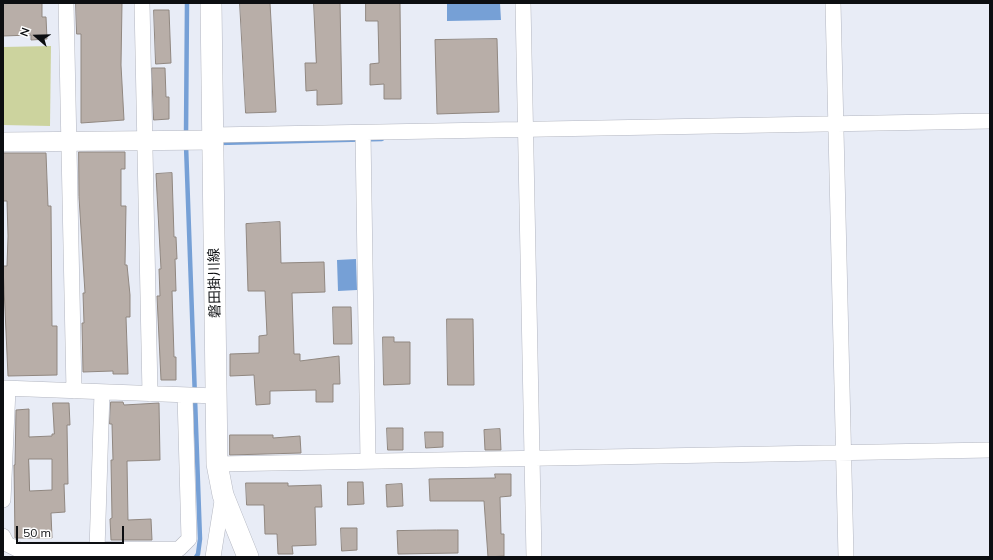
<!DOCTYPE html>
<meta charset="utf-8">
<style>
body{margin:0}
#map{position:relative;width:993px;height:560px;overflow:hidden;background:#e8ecf6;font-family:Mulish,sans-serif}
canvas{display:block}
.frame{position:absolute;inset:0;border:4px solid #0c0e11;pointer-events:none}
.north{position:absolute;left:16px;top:16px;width:40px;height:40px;-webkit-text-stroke:3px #fff;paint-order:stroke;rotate:290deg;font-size:11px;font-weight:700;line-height:16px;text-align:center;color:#0c0e11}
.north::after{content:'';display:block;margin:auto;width:14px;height:18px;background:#0c0e11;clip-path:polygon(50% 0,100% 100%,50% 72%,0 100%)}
.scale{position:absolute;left:16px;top:526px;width:108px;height:18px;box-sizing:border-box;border:2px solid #0c0e11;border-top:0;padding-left:5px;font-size:12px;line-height:14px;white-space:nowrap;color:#0c0e11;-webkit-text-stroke:3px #fff;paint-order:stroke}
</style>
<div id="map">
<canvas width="993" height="560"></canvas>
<div class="frame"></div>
<div class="north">N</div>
<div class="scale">50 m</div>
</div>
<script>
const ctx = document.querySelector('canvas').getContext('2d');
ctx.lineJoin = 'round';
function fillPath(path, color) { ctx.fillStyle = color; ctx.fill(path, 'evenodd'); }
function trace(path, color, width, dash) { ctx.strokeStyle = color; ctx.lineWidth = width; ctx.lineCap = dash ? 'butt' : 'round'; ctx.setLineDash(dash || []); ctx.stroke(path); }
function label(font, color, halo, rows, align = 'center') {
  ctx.font = font + ' Mulish,"Noto Sans JP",sans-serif'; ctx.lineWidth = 4; ctx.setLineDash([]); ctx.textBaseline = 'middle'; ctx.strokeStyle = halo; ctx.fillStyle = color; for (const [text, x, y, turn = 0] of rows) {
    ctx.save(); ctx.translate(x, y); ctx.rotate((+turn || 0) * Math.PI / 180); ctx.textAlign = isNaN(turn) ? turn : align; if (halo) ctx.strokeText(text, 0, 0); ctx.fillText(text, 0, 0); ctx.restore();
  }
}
const green = new Path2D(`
 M 51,46 L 50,126 L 3,125 L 3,47 Z`);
const water = new Path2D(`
 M 447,3 L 500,3 L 501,20 L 447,21 Z
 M 356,259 L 357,290 L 338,291 L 337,260 Z`);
const stream = new Path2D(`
 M 186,135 L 187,3
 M 218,143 L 382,139
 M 186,145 L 200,539 L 198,554 L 196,557`);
const building = new Path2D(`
 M 3,3 L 42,3 L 42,17 L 46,17 L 47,39 L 31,40 L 31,35 L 3,36 Z
 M 76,3 L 122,3 L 121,65 L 124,120 L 81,123 L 81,34 L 77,34 Z
 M 240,3 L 270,3 L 276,112 L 246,113 Z
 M 314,3 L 340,3 L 342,104 L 317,105 L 317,90 L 306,91 L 305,63 L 316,63 Z
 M 366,3 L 400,3 L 401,99 L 384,99 L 384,84 L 370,85 L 370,64 L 379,63 L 378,21 L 366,21 Z
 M 154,10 L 169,10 L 171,63 L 156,64 Z
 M 497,39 L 499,112 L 437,114 L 435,40 Z
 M 152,68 L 165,68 L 166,97 L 169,97 L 169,119 L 154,120 Z
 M 79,152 L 125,152 L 125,169 L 121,169 L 121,206 L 126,206 L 125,265 L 127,265 L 130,295 L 130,317 L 126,317 L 128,374 L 113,374 L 113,371 L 83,372 L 82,323 L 84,323 L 83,293 L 85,293 L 79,197 Z
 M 3,153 L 46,153 L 48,206 L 51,206 L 52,326 L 57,326 L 57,375 L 8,376 L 3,266 L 7,266 L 8,236 L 7,201 L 3,201 Z
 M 172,173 L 174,237 L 176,237 L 177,259 L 175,259 L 176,291 L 172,291 L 174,357 L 176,357 L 176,380 L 161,380 L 157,296 L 160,296 L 159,269 L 161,269 L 156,174 Z
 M 280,222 L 281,263 L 324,262 L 325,292 L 292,293 L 294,354 L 300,354 L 300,361 L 339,356 L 340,384 L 333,384 L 333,402 L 316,402 L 316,390 L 270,391 L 270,404 L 256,405 L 254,375 L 230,376 L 230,354 L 259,353 L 259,336 L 267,335 L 265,291 L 248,291 L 246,224 Z
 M 333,307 L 351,307 L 352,344 L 334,344 Z
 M 447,319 L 473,319 L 474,385 L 448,385 Z
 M 383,337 L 394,337 L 394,342 L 410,342 L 410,384 L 384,385 Z
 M 111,402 L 123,402 L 124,405 L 159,403 L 160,460 L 127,461 L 128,520 L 151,519 L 152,540 L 111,540 L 110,519 L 112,518 L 111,460 L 113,460 L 112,424 L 110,424 Z
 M 53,403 L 69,403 L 70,425 L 67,425 L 68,484 L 64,484 L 65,512 L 51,513 L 52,538 L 15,538 L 14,465 L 15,465 L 16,410 L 29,409 L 29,437 L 52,436 L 52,434 L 54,434 ZM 29,459 L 52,459 L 52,490 L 30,491 Z
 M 387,428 L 403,428 L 403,450 L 388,450 Z
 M 500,429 L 501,450 L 485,450 L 484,430 Z
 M 425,432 L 443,432 L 443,447 L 426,448 Z
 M 230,435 L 273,435 L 273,438 L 300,436 L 301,453 L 230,455 Z
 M 495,474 L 511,474 L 511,496 L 500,497 L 501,534 L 504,534 L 504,556 L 488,557 L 484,501 L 430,501 L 429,479 L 495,478 Z
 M 348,482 L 363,482 L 364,504 L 348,505 Z
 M 246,483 L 288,483 L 288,486 L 321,485 L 322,507 L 315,507 L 316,545 L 292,546 L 293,554 L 278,554 L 277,534 L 265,534 L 264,505 L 247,505 Z
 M 402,484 L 403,506 L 387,507 L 386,485 Z
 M 341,528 L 357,528 L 357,550 L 342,551 Z
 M 437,530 L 458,530 L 458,553 L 398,554 L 397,531 Z`);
const minor = new Path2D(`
 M 66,3 L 74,391
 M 142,3 L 150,394
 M 523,3 L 534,557
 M 833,3 L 846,557
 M 363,133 L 368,461
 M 213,135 L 990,121
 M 3,388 L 216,396
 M 217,464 L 990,450
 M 3,500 L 8,389
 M 3,536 L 7,544 L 19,550 L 179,549 L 189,539 L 185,395
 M 97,550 L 102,392
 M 213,557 L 223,495`);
const tertiary = new Path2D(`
 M 3,142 L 214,140`);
const secondary = new Path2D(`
 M 211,3 L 217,464 L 223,495 L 248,557`);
const streetNames = [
 ["磐田掛川線",215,283,-91]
];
fillPath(green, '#ccd39e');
fillPath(water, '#76a0d6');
trace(stream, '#76a0d6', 4.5);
fillPath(building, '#b8aea8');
trace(building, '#908780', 1);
trace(minor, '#b3b6c0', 16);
trace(tertiary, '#b3b6c0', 20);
trace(secondary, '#b3b6c0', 22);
trace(minor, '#fff', 15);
trace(tertiary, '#fff', 19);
trace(secondary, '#fff', 21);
label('14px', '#0c0e11', '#fff', streetNames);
</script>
